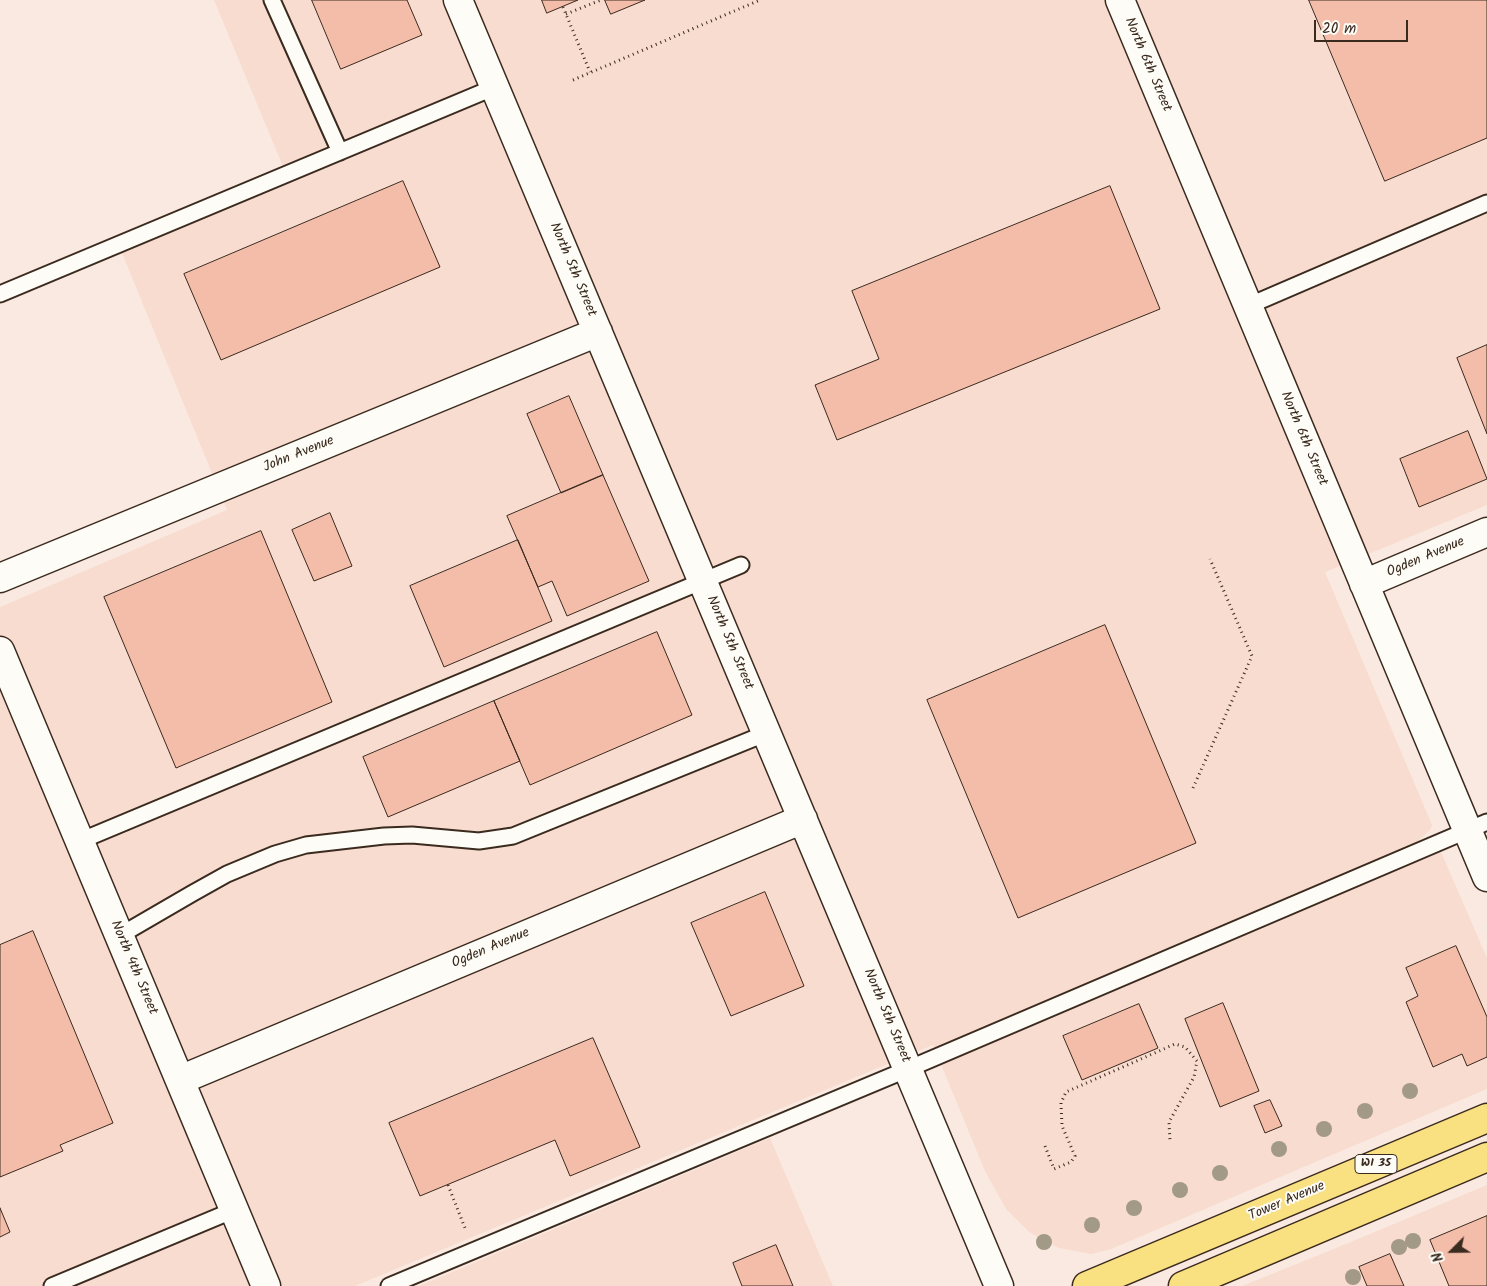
<!DOCTYPE html>
<style>
body{margin:0}
#map{position:relative;width:1487px;height:1286px;overflow:hidden;background:#fae9e0;font-family:Kalam,sans-serif}
canvas{display:block}
.north{position:absolute;left:1427px;top:1226px;width:50px;height:50px;-webkit-text-stroke:4px #fdfcf7;paint-order:stroke;rotate:247deg;font-size:14px;font-weight:700;line-height:20px;text-align:center;color:#3b2a1e}
.north::after{content:'';display:block;margin:auto;width:18px;height:22px;background:#3b2a1e;clip-path:polygon(50% 0,100% 100%,50% 72%,0 100%)}
.scale{position:absolute;left:1314px;top:20px;width:94px;height:22px;box-sizing:border-box;border:2px solid #3b2a1e;border-top:0;padding-left:6px;font-size:15px;line-height:18px;white-space:nowrap;color:#3b2a1e;-webkit-text-stroke:4px #fdfcf7;paint-order:stroke}
</style>
<div id="map">
<canvas width="1487" height="1286"></canvas>
<div class="north">N</div>
<div class="scale">20 m</div>
</div>
<script>
const ctx = document.querySelector('canvas').getContext('2d');
ctx.lineJoin = 'round';
function fillPath(path, color) { ctx.fillStyle = color; ctx.fill(path, 'evenodd'); }
function trace(path, color, width, dash) { ctx.strokeStyle = color; ctx.lineWidth = width; ctx.lineCap = dash ? 'butt' : 'round'; ctx.setLineDash(dash || []); ctx.stroke(path); }
function label(font, color, halo, rows, align = 'center') {
  ctx.font = font + ' Kalam,sans-serif'; ctx.lineWidth = 4; ctx.setLineDash([]); ctx.textBaseline = 'middle'; ctx.strokeStyle = halo; ctx.fillStyle = color; for (const [text, x, y, turn = 0] of rows) {
    ctx.save(); ctx.translate(x, y); ctx.rotate((+turn || 0) * Math.PI / 180); ctx.textAlign = isNaN(turn) ? turn : align; if (halo) ctx.strokeText(text, 0, 0); ctx.fillText(text, 0, 0); ctx.restore();
  }
}
const built = new Path2D(`
 M 214,0 L 1487,0 L 1487,505 L 1325,572 L 1432,825 L 1430,830 L 1416,843 L 1352,871 L 1358,886 L 1441,852 L 1487,958 L 1487,1089 L 1111,1249 L 1091,1254 L 1059,1248 L 1029,1232 L 1006,1209 L 985,1171 L 933,1045 L 355,1286 L 0,1286 L 0,607 L 227,510 L 122,253 L 289,181 Z
 M 770,1138 L 833,1286 L 419,1286 Z
 M 1487,1185 L 1487,1286 L 1242,1286 L 1346,1244 Z`);
const building = new Path2D(`
 M 312,0 L 407,0 L 422,35 L 341,69 Z
 M 542,0 L 578,0 L 547,13 Z
 M 605,0 L 645,0 L 611,14 Z
 M 1309,0 L 1487,0 L 1487,138 L 1385,181 Z
 M 403,181 L 440,267 L 221,360 L 184,274 Z
 M 1110,186 L 1160,309 L 837,440 L 815,385 L 879,359 L 852,291 Z
 M 1487,345 L 1487,434 L 1457,358 Z
 M 569,396 L 603,475 L 561,493 L 527,414 Z
 M 1468,431 L 1487,479 L 1419,507 L 1400,459 Z
 M 603,475 L 649,581 L 567,616 L 552,581 L 538,587 L 507,516 Z
 M 330,513 L 352,566 L 314,581 L 292,530 Z
 M 261,531 L 332,702 L 176,768 L 104,597 Z
 M 518,540 L 552,621 L 444,667 L 410,586 Z
 M 1105,625 L 1196,843 L 1018,918 L 927,700 Z
 M 657,632 L 692,715 L 530,785 L 494,701 Z
 M 494,701 L 520,761 L 388,817 L 363,757 Z
 M 765,892 L 804,986 L 731,1016 L 691,923 Z
 M 33,931 L 113,1123 L 60,1145 L 63,1151 L 0,1177 L 0,945 Z
 M 1456,946 L 1487,1017 L 1487,1057 L 1467,1066 L 1462,1054 L 1433,1067 L 1406,1002 L 1418,996 L 1406,968 Z
 M 1223,1003 L 1259,1091 L 1220,1107 L 1185,1019 Z
 M 1139,1004 L 1158,1048 L 1082,1080 L 1063,1036 Z
 M 593,1038 L 640,1147 L 570,1176 L 555,1140 L 420,1196 L 389,1123 Z
 M 1270,1100 L 1282,1126 L 1265,1133 L 1254,1106 Z
 M 0,1208 L 10,1232 L 0,1237 Z
 M 1487,1216 L 1487,1286 L 1449,1286 L 1430,1240 Z
 M 776,1245 L 793,1286 L 742,1286 L 733,1263 Z
 M 1390,1254 L 1404,1286 L 1367,1286 L 1359,1267 Z`);
const path = new Path2D(`
 M 563,7 L 590,72
 M 566,14 L 601,0
 M 573,80 L 760,0
 M 1193,788 L 1252,656 L 1210,559
 M 1045,1146 L 1054,1169 L 1071,1162 L 1075,1156 L 1062,1126 L 1061,1103 L 1066,1092 L 1175,1044 L 1185,1047 L 1197,1061 L 1194,1077 L 1169,1122 L 1170,1141
 M 448,1185 L 465,1228`);
const service = new Path2D(`
 M 272,0 L 340,152
 M 0,294 L 495,87
 M 1248,306 L 1487,203
 M 80,841 L 741,565
 M 119,936 L 193,893 L 227,874 L 275,854 L 306,845 L 384,836 L 412,835 L 479,841 L 513,836 L 767,733
 M 52,1286 L 234,1210
 M 389,1286 L 908,1069 L 1487,822`);
const minor = new Path2D(`
 M 458,0 L 999,1286
 M 1120,0 L 1487,877
 M 0,578 L 598,332
 M 1364,584 L 1487,532
 M 0,651 L 266,1286
 M 180,1080 L 803,819`);
const primary = new Path2D(`
 M 1087,1286 L 1487,1118
 M 1183,1286 L 1487,1157`);
const trees = [
 [1410,1091],
 [1365,1111],
 [1324,1129],
 [1279,1149],
 [1220,1173],
 [1180,1190],
 [1134,1208],
 [1092,1225],
 [1413,1241],
 [1044,1242],
 [1399,1247],
 [1353,1277]
];
const shields = [
 [1376,1164,42]
];
const shieldNames = [
 ["WI 35",1376,1164]
];
const streetNames = [
 ["North 6th Street",1147,65,67],
 ["North 5th Street",572,270,67],
 ["North 6th Street",1303,439,67],
 ["John Avenue",299,455,-22],
 ["Ogden Avenue",1426,558,-23],
 ["North 5th Street",729,643,67],
 ["Ogden Avenue",491,949,-23],
 ["North 4th Street",133,968,67],
 ["North 5th Street",886,1016,67],
 ["Tower Avenue",1287,1202,-23]
];
fillPath(built, '#f8dcd0');
fillPath(building, '#f4bda9');
trace(building, '#3b2a1e', 1);
trace(service, '#3b2a1e', 19);
trace(minor, '#3b2a1e', 31);
trace(primary, '#3b2a1e', 31);
trace(path, '#3b2a1e', 3, [1, 4]);
trace(service, '#fdfcf7', 15);
trace(minor, '#fdfcf7', 28);
trace(primary, '#f9e181', 28);
ctx.fillStyle = '#a39987';
for (const [x, y] of trees) { ctx.beginPath(); ctx.arc(x, y, 8, 0, 2 * Math.PI); ctx.fill(); }
for (const [x, y, w] of shields) { const box = new Path2D(); box.roundRect(x - w / 2, y - 9.5, w, 19, 4); ctx.fillStyle = '#fdfcf7'; ctx.fill(box); trace(box, '#3b2a1e', 1); }
label('bold 12px', '#3b2a1e', null, shieldNames);
label('14px', '#3b2a1e', '#fdfcf7', streetNames);
</script>
